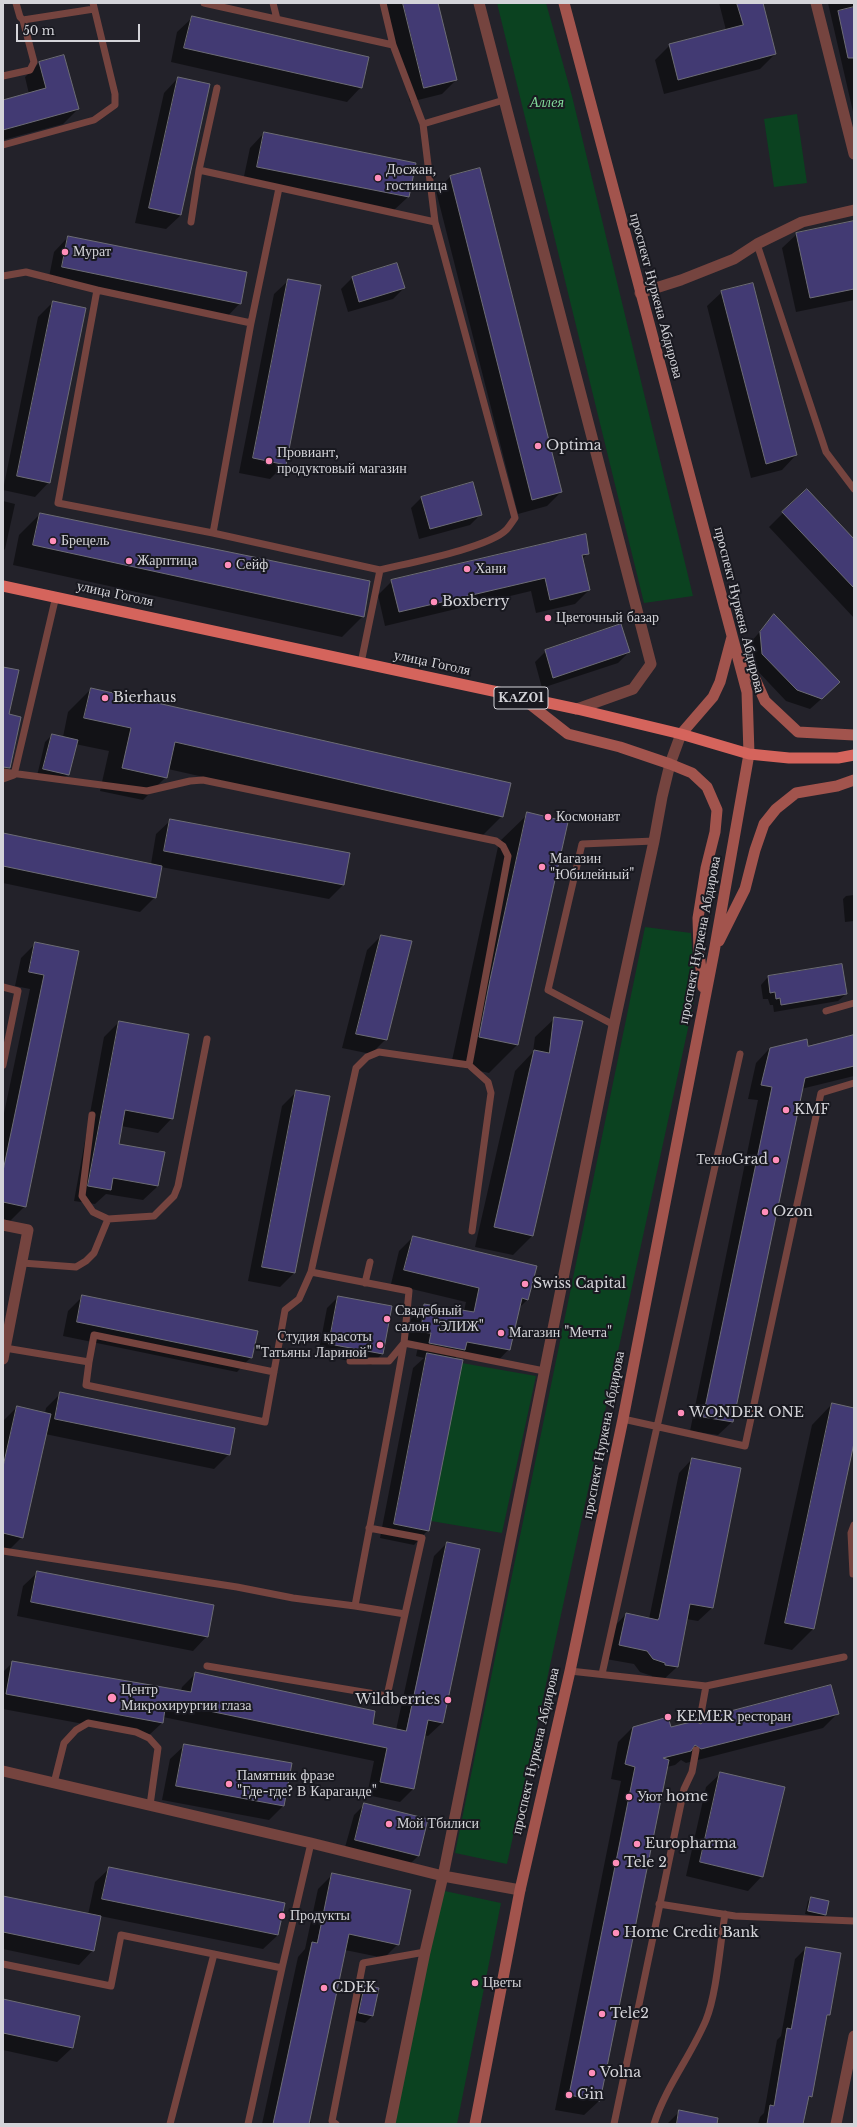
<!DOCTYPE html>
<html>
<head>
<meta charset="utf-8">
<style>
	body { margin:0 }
	#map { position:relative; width:857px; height:2127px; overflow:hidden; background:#23222a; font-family:"Libre Baskerville",serif }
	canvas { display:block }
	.frame { position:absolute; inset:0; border:4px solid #d4d4d9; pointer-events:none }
	.scale { position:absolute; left:16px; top:24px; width:124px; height:18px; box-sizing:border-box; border:2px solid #d4d4d9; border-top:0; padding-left:5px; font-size:12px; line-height:14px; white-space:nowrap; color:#d4d4d9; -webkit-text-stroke:3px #191920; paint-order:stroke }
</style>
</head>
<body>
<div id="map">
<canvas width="857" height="2127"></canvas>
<div class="frame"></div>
<div class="scale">50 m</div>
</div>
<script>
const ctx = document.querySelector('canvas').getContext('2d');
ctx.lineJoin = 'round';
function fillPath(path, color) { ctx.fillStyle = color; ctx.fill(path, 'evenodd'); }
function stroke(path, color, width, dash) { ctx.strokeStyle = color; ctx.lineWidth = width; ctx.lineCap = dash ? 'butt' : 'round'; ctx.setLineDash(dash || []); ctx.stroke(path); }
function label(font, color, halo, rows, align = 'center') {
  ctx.font = font + ' "Libre Baskerville",serif'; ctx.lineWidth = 4; ctx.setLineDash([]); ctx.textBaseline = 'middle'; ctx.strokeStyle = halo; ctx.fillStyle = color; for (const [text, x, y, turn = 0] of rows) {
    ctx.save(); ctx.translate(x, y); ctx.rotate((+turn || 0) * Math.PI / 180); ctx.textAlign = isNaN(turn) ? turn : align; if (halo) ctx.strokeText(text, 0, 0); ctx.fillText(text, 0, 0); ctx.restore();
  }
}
fillPath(new Path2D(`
	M497,3H546L572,96L693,596L644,603Z
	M797,114L807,183L774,187L764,119Z
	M645,927L691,933L695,996L507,1864L455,1853Z
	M462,1363L536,1376L502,1533L431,1521Z
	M440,1890L501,1903L457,2124H391Z`), '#0b4220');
fillPath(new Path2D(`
	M385,3H437L456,80L442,94L410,102Z
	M719,3H762L775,54L760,69L664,94L655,60L670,45L726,30Z
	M828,3H854V116Z
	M192,18L361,87L347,102L171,62L177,32Z
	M39,63L78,109L63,124L3,140V101L29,94L25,77Z
	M178,78L181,215L166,229L135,223L164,93Z
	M264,133L414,164L408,197L393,211L243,181L250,148Z
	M450,177L561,492L547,506L518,514L436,191Z
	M854,222V300L796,312L782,248L797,234Z
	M68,237L240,303L226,318L48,282L54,252Z
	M397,264L404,288L393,299L348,312L341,289L352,278Z
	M289,280L285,464L270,479L239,473L274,294Z
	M722,292L796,455L782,470L751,478L707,306Z
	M53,302L49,482L35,497L3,490L38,317Z
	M422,497L481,514L470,525L419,539L411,508Z
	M3,501L15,504L5,549L3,551Z
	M783,513L854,541V618L769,527Z
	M40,514L363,616L342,637L13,565L19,535Z
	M588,553L582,559L589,590L575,604L536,613L531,591L385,626L378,595L392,581Z
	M774,616L828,693L810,709L786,701L752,665L749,644Z
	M546,651L629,652L618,663L542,688L535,662Z
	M91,689L502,816L479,839L168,769L166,777L143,800L100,791L109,751L75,744L68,774L61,781L37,776L45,742L52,735L63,737L68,712Z
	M528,814L517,1045L489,1073L451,1065L499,842Z
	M171,820L349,854L343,885L329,899L161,867L155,897L140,912L3,883V834L151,864L156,834Z
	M854,895V921L845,922L843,899L846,896Z
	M381,936L386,1039L371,1054L342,1048L367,950Z
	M36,943L78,952L25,1206L10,1221L3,1219V1118L30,989L15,986L21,958Z
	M841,965L846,994L838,1001L774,1012L773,1005H770L768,999H763L761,985L768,977Z
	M555,1018L532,1236L513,1255L475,1247L515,1071L533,1052L535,1037Z
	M119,1022L172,1118L158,1133L121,1126L118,1145L158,1186L143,1200L106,1194L95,1204L74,1201L104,1037Z
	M854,1036V1076L801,1089L733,1421L718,1435L690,1431L758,1100L748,1099L756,1063L770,1048H807Z
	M297,1091L294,1273L280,1287L248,1281L282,1106Z
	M413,1237L528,1299L519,1308L509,1349L496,1363L458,1356L454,1359L428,1530L414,1545L380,1538L413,1368L424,1358L416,1356L418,1347L407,1345L411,1319L425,1305L464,1311L466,1302L391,1284L399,1251Z
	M83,1296L251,1357L237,1372L63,1336L68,1311Z
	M338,1297L391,1307L382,1354L371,1365L318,1355L327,1308Z
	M61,1393L229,1454L214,1469L45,1434L22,1537L7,1552L3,1551V1421L17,1407L45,1413L46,1408Z
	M832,1404L854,1409V1438L813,1629L792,1650L764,1644L812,1425Z
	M692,1459L740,1469L712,1608L698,1621L686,1619L677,1667L663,1680L652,1678V1676L640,1672L634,1664L606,1659L613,1628L626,1614L649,1619L679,1473Z
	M447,1543L479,1550L442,1723L428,1736L424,1735L413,1789L400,1802L367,1795L374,1761L163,1717L162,1723L148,1736L3,1709V1672L13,1662L181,1691L182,1687L195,1674L371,1724L396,1730L434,1556Z
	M38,1572L207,1636L193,1651L17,1616L23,1586Z
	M838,1713L823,1728L686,1763L681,1760L675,1765L667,1767L599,2101L584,2115L555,2110L621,1781L611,1779L618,1742L633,1727L670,1728L700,1724L706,1719Z
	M185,1745L284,1805L269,1820L162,1800L170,1759Z
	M721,1773L762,1876L748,1891L686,1876L706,1787Z
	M365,1804L427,1820L418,1856L407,1867L344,1851L354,1815Z
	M110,1868L278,1935L263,1949L100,1916L93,1950L79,1965L3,1949V1897L88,1915L95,1882Z
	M333,1874L398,1944L384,1958L345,1950L308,2121L314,2124H262L298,1957L305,1949L318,1889Z
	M811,1898L825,1914L822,1918L805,1914L808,1901Z
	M806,1948L829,2015L825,2019L811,2096L807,2100L802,2124H758L760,2117L764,2113L777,2040L781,2036L795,1959Z
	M366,1986L372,2016L365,2023L353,2020L359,1993Z
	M3,2000L79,2017L72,2048L57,2062L3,2050Z
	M680,2111L711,2124H667Z`), '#0007');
const building = new Path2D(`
	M403,3H438L457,80L424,88Z
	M737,3H763L776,54L678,80L669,44L743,25Z
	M854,7V58H848L838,11Z
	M192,16L369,57L362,88L184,48Z
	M64,55L79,109L3,130V100L46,88L39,62Z
	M178,77L210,84L181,215L149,208Z
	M264,132L416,163L409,197L257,167Z
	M480,168L562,492L532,500L450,176Z
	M854,221V289L810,298L796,233Z
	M68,236L247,272L241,304L62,267Z
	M397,263L405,288L359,302L352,277Z
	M288,279L321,285L286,465L253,458Z
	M753,283L797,455L766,464L721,291Z
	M53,301L86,308L50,483L17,476Z
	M473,482L482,515L430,529L421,497Z
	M807,489L854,539V588L782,512Z
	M40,513L370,581L364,617L33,545Z
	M586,534L589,554L582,555L590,590L550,600L545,578L399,612L391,580Z
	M774,614L840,682L822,699L797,690L762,654L760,632Z
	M621,624L630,652L553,678L545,650Z
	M3,667L19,670L9,714L21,717L10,768L3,767Z
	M91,688L511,783L503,817L175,742L167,778L122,768L131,728L84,718Z
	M52,734L78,740L69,775L43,769Z
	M527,812L568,822L518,1045L479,1037L490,980Z
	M170,819L350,853L344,885L164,851Z
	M3,833L162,866L156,898L3,866Z
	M381,935L412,941L387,1040L356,1034Z
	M35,942L79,951L26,1207L3,1202V1171L44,975L29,972Z
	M842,964L847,994L781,1005L780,998L776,999L775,992L770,993L768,976Z
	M554,1017L583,1021L533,1236L494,1227L534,1050L549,1053Z
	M119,1021L189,1034L173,1119L125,1110L119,1144L165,1152L158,1186L113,1178L111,1190L88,1186Z
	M854,1035V1066L805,1078L733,1422L703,1417L772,1087L761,1085L770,1048L807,1039L808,1046Z
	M296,1090L330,1096L295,1273L262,1267Z
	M413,1236L537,1266L528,1300L522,1298L510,1350L467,1342L465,1350L429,1343L431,1333L421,1332L424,1304L474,1312L479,1288L404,1270Z
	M82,1295L258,1331L252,1358L77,1322Z
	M338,1296L392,1306L383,1354L329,1344Z
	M427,1353L463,1360L429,1531L394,1524Z
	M60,1392L235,1428L230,1455L55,1419Z
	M832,1403L854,1408V1443L814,1629L785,1623Z
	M17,1406L51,1414L23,1538L3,1533V1467Z
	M692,1458L741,1468L713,1608L690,1604L678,1667L665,1665V1663L653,1659L647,1651L619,1645L626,1613L658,1620L659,1618Z
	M447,1542L480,1549L443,1723L428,1720L414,1789L380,1782L387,1748L166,1702L163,1723L6,1694L12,1661L191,1692L195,1672L375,1711L373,1724L406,1731Z
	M37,1571L214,1605L208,1637L31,1602Z
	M831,1685L839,1714L701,1749L695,1745L691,1751L663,1758L669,1760L600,2101L569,2095L635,1767L625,1764L633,1727L668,1717L671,1727L695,1721L701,1724L705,1718Z
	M184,1744L292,1763L284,1806L176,1786Z
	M720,1772L785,1787L763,1877L700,1862Z
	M364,1803L428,1819L419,1856L355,1840Z
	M109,1867L285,1903L278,1935L102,1899Z
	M332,1873L411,1890L399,1945L349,1934L309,2124H273L312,1942L317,1943Z
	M3,1896L101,1916L94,1951L3,1932Z
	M811,1897L829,1901L826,1915L808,1911Z
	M806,1947L841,1953L830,2015H827L812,2097L809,2096L803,2124H767L770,2105L774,2106L787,2028L791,2029Z
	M365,1985L379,1988L373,2016L359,2013Z
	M3,1999L80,2016L73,2048L3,2033Z
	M679,2110L718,2118L717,2124H677Z`);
fillPath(building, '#423a73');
stroke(building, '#6c6c75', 1);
stroke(new Path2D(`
	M16,3L20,17L23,20L94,9
	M204,3L393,45L423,124L504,100
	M273,3L277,19
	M383,3L393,45
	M3,76L30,70L34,62L23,20
	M3,145L94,120L115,105V94L93,3
	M199,170L435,222
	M191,222L199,170L217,88
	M757,244L826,452L854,489
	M3,276L26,272L97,290
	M251,323L279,188
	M213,533L251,323L97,290L58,503L213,533L380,570
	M361,663L380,570C408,563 488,548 506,530C509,527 512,522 515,518L435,222L423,124
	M3,772L147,791L190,781L203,780L496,841L503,846L508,856L469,1065
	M3,779L14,775L56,596
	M3,987L18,991L3,1065
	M826,1011L854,1003
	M614,1025L548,990L582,844L654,841
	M108,1219L154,1216L174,1196L178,1186L207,1039
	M22,1263L76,1267L86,1261L94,1253L108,1219L93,1212L82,1196L92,1115
	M311,1272L356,1068L367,1057L379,1052L469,1065L488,1082L491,1093L472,1231
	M365,1283L370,1262
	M5,1348L89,1362L86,1385L265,1422L285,1310L299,1299L311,1272L409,1291L404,1343L544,1371
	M350,1361H389L404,1343C389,1431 371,1518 355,1606L405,1614L422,1538L369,1528
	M89,1362L94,1335L274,1372
	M623,1419L745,1446L821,1093L854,1083
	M3,1551L237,1587L293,1598L355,1606
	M853,1574L851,1533L854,1525
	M207,1666L387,1696L405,1614
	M570,1671L706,1686L700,1719
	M602,1674L740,1054
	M706,1686L844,1657
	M54,1783L64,1743L76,1730L88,1723L136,1732L149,1738L158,1748L150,1805
	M659,1904L735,1916L854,1921
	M3,1964L111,1986L121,1935L282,1968L311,1843
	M170,2124L214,1954
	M248,2124L282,1968
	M336,2124L332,2121L363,1963L425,1952
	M614,2124L684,1789L692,1772L696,1750
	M654,2124C666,2086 691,2056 706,2020C717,1993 720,1944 725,1914`), '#75443f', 7);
stroke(new Path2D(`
	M479,3L651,664L633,689L577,709
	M816,3L854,154
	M640,293L681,280L734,259L757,244L802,222L854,210
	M3,1225L28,1230L3,1359
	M3,1771L311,1843L443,1876L520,1890
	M390,2124L425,1952L443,1876L614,1025L654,841L662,797L670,764L681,734
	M836,2124L854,2036`), '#75443f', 11);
stroke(new Path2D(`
	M740,657L751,670L765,701L798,732L854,735
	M522,698L568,734L620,747L670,764L692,773L707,787L717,810L715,832L706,868L698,918L699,952L703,987
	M681,734L713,697L720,682L732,637
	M719,941L745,889L755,850L764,824L776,809L796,793L837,786L854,780
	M475,2124L520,1890L570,1671L623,1419L714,952L749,754L747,692L564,3`), '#a2544d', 11);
stroke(new Path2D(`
	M3,586L577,709L681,734L749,754L789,758H838L854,755`), '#d5645c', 11);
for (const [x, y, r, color] of [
	[378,178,4,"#ff8eba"],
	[65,252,4,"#ff8eba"],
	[538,446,4,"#ff8eba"],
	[269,461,4,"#ff8eba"],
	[53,541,4,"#ff8eba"],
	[129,561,4,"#ff8eba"],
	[228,565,4,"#ff8eba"],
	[467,569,4,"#ff8eba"],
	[434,602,4,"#ff8eba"],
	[548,618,4,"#ff8eba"],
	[105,698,4,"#ff8eba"],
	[548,817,4,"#ff8eba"],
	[542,867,4,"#ff8eba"],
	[786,1110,4,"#ff8eba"],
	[776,1160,4,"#ff8eba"],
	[765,1212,4,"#ff8eba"],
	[525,1284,4,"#ff8eba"],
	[387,1319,4,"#ff8eba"],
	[501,1333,4,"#ff8eba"],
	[380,1345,4,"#ff8eba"],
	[681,1413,4,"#ff8eba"],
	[112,1698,5,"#ff8eba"],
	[448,1700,4,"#ff8eba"],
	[668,1717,4,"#ff8eba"],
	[229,1784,4,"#ff8eba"],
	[629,1797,4,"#ff8eba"],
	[389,1824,4,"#ff8eba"],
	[637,1844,4,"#ff8eba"],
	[616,1863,4,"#ff8eba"],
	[282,1916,4,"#ff8eba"],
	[616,1933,4,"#ff8eba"],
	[475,1983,4,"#ff8eba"],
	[324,1988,4,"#ff8eba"],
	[602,2014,4,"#ff8eba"],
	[592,2073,4,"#ff8eba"],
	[569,2095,4,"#ff8eba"]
]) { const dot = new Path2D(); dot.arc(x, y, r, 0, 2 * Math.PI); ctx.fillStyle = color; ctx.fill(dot); stroke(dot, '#191920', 1.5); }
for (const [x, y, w] of [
	[521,698,54]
]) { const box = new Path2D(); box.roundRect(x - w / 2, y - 11, w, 22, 3); ctx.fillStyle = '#191920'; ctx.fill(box); stroke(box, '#d4d4d9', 1); }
label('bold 13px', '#d4d4d9', null, [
	["KАZ01",521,698]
]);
label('italic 14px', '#83db9b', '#191920', [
	["Аллея",547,103]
]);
label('14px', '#d4d4d9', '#191920', [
	["Досжан,",386,170],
	["гостиница",386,186],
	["Мурат",73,252],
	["Optima",546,446],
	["Провиант,",277,453],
	["продуктовый магазин",277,469],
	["Брецель",61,541],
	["Жарптица",137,561],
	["Сейф",236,565],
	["Хани",475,569],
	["Boxberry",442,602],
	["Цветочный базар",556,618],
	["Bierhaus",113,698],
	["Космонавт",556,817],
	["Магазин",550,859],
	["\"Юбилейный\"",550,875],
	["KMF",794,1110],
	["ТехноGrad",768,1160,"right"],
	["Ozon",773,1212],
	["Swiss Capital",533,1284],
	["Свадебный",395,1311],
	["салон \"ЭЛИЖ\"",395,1327],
	["Магазин \"Мечта\"",509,1333],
	["Студия красоты",372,1337,"right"],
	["\"Татьяны Лариной\"",372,1353,"right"],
	["WONDER ONE",689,1413],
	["Центр",121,1690],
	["Микрохирургии глаза",121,1706],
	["Wildberries",440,1700,"right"],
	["KEMER ресторан",676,1717],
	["Памятник фразе",237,1776],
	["\"Где-где? В Караганде\"",237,1792],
	["Уют home",637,1797],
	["Мой Тбилиси",397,1824],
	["Europharma",645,1844],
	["Tele 2",624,1863],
	["Продукты",290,1916],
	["Home Credit Bank",624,1933],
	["Цветы",483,1983],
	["CDEK",332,1988],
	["Tele2",610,2014],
	["Volna",600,2073],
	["Gin",577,2095]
], 'left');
label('14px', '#d4d4d9', '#191920', [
	["проспект Нуркена Абдирова",656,296,75],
	["улица Гоголя",115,594,12],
	["проспект Нуркена Абдирова",739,610,76],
	["улица Гоголя",432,663,12],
	["проспект Нуркена Абдирова",700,940,-79],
	["проспект Нуркена Абдирова",604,1435,-79],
	["проспект Нуркена Абдирова",536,1751,-77]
]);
</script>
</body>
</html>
